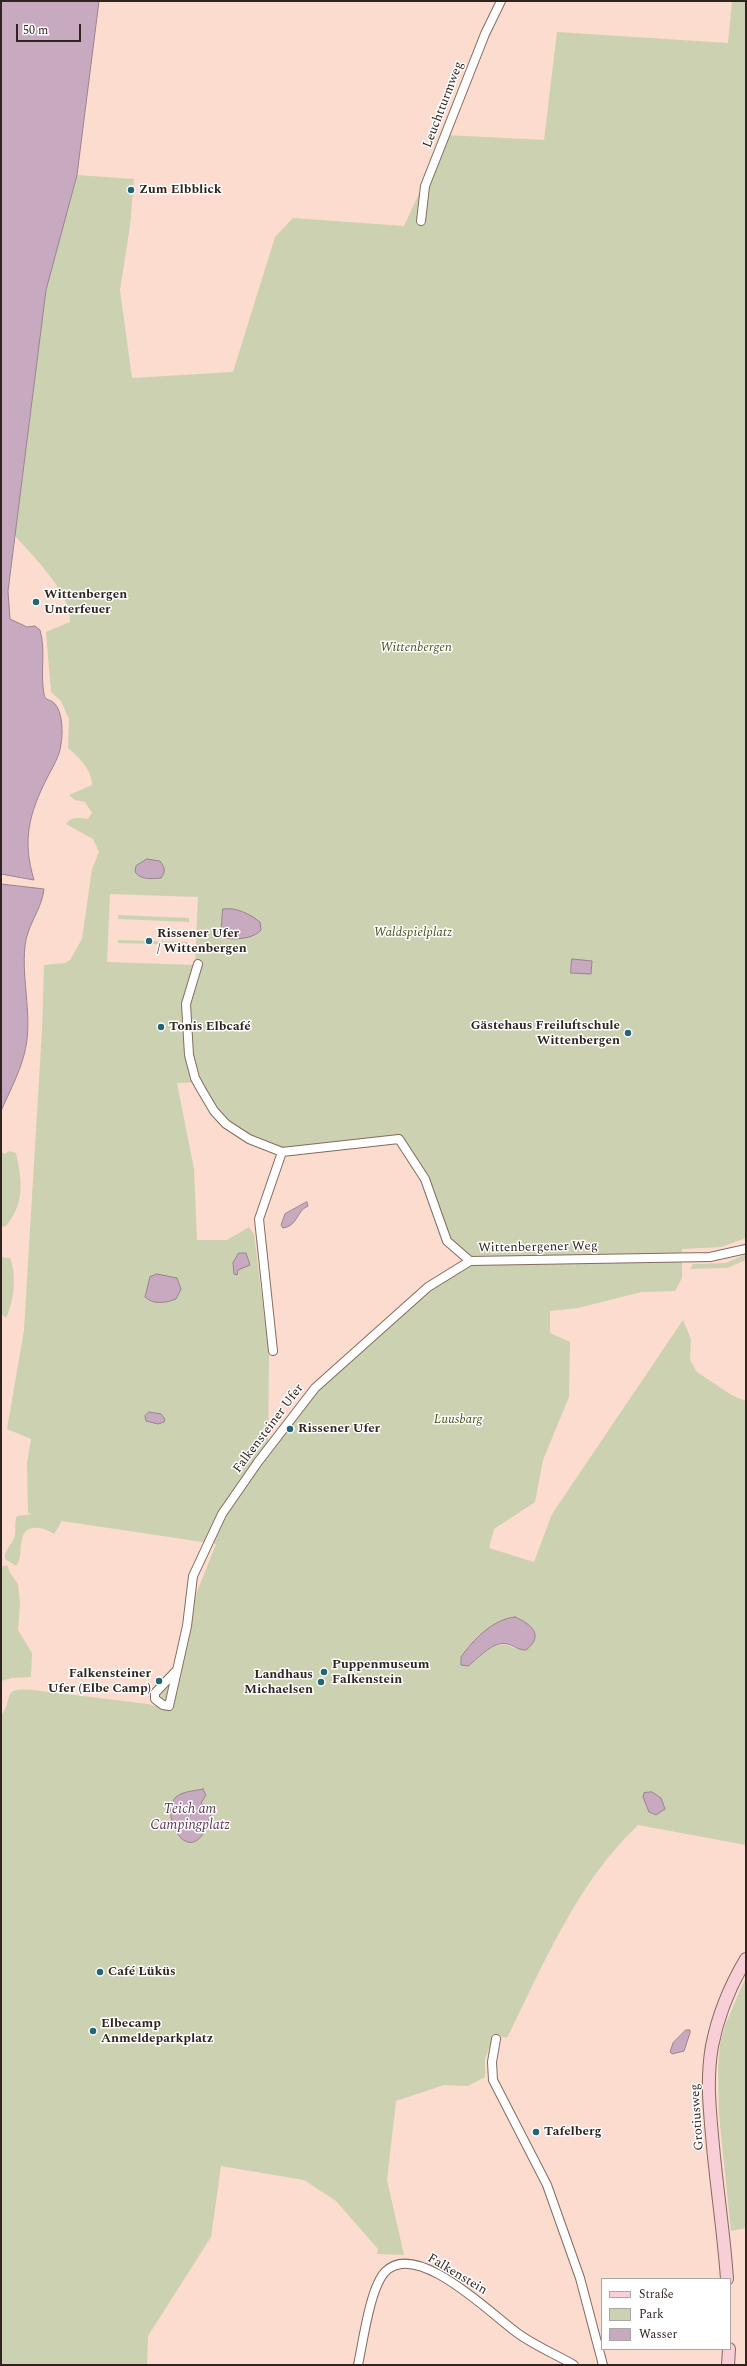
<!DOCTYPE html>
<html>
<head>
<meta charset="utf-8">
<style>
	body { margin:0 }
	#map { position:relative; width:747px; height:2366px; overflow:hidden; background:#fbdccf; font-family:Spectral,serif }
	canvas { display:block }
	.frame { position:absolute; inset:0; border:2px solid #2f241f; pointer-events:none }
	.legend { position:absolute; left:601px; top:2278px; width:130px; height:72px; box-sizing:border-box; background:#fff; border:1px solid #aca7a5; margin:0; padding:5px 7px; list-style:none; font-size:12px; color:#2f241f }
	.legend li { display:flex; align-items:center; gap:8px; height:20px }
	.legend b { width:20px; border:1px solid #aca7a5 }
	.scale { position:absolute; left:16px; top:24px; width:65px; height:18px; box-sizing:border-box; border:2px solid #2f241f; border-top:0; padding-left:5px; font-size:12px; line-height:14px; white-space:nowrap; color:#2f241f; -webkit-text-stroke:3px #fff; paint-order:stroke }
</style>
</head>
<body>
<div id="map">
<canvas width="747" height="2366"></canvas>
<div class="frame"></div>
<ul class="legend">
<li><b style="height:5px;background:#f8ced7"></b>Straße</li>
<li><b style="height:11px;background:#ccd1b2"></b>Park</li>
<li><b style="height:11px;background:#c8aac0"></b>Wasser</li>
</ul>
<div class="scale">50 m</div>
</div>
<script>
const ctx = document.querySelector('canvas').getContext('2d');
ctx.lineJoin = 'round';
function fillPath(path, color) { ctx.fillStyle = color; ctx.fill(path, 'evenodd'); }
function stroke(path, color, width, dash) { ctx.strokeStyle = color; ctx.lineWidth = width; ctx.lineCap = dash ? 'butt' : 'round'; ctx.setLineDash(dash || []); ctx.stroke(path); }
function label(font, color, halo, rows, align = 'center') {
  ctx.font = font + ' Spectral,serif'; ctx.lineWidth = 3; ctx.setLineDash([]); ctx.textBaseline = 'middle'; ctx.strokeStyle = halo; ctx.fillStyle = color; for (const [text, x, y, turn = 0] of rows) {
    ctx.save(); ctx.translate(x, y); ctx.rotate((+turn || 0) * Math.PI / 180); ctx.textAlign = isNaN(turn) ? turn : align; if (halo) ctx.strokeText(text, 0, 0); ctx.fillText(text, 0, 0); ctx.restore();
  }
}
fillPath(new Path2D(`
	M732,1H746V1238L721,1247L682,1249V1278L675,1291L641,1292L578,1308L550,1311V1333L570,1342L569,1397L543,1460L535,1502L494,1529L489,1548L534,1562L552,1514L683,1320L691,1339L690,1360L697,1372L733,1396L746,1401V1845L638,1825C577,1883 544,1963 507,2038L494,2034L485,2059V2077L468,2086L444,2085L396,2101L387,2180L404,2255L377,2254L378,2249L336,2201L304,2180L221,2166L211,2237L148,2336L147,2365H1V1716C15,1696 0,1687 33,1690L148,1704L163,1708L165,1700L161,1699L158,1694L170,1683L193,1602L216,1544L62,1521L54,1534C48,1530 40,1527 33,1528C15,1531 25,1556 16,1566L5,1559C4,1549 13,1544 15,1535C16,1528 14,1523 17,1516L33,1514L28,1513L27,1463L31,1439L7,1429L24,1330L42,1030L44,965L65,963L70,960L82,939L92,869L99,852L93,839L66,824C72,816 79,818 88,819L92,813L85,802L75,800L69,795L92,785C92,769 79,758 68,748L69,719L61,701L51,692L46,632L70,622C72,594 33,556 15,536L46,290L77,175L134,179L130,226L120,290L132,378L233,372L275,237L293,218L404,226L446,135L544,140L557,32L728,43ZM110,894L198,897L195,965L107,962ZM200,1082L217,1112L244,1135L280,1149L397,1137L410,1148L428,1178L448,1240L473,1258L428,1290L311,1393L268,1452L269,1354L254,1234L249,1227L227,1240H197L194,1169L177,1083ZM507,1619L516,1649C496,1636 484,1655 468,1666L467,1648L480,1635ZM203,1790L206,1795L201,1803L210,1810L211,1814L204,1833L180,1838C170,1827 171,1810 176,1797L188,1791Z
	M118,915L189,918V922L118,919Z
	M118,940L188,942V945L118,943Z
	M9,1151L16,1153C22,1181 25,1203 6,1226L1,1227V1152L5,1154Z
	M746,1254V1260L727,1268L690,1269L693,1264L726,1263Z
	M1,1257L10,1258C17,1275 14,1302 6,1318L1,1313Z
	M7,1565L10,1573L18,1584L20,1604L18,1630L32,1653L31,1677L12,1678L1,1681V1569L3,1566Z
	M746,1977V2228L731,2231L719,2115L718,2070L720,2044L725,2025Z`), '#ccd1b2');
const water = new Path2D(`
	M1,1H99L77,175L46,290L8,591L10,619L27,627L35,626L40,630C46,651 40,672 44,694C45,701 50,699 54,703C63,711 63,734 61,744C60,756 52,768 47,778C29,814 22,840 34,880L1,874Z
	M147,859L160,861C165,868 166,871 161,878C151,879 141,880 135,872L136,866Z
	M1,884L44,889C42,909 27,925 25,946C21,981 34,1020 24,1055C19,1074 9,1093 1,1111Z
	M223,909C236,907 250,914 260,922L261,930C254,939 232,941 221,937Z
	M572,959L592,961L591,974L571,973Z
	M307,1202L308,1206C296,1211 298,1226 283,1228L281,1225L285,1214Z
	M239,1253H246L250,1265L238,1270L237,1275L234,1274L233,1263Z
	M157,1274L177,1278L181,1289L176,1299C165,1303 154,1305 145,1297L150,1277Z
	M149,1412L161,1414L165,1419L164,1422L158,1424L146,1421L145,1416Z
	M515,1617C531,1624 545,1635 526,1650C518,1650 515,1646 508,1644C493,1640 479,1658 468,1666L461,1665V1657C473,1640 493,1619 515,1617Z
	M203,1789L206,1795L201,1803L211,1814C208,1820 207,1828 203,1834C184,1862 160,1813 176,1797C183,1791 195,1791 203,1789Z
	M652,1792L661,1798L665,1809L656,1815L649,1812L643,1797L644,1793Z
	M686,2030H690V2033L684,2051L672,2054L670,2052L673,2043Z`);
fillPath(water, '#c8aac0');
stroke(water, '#9a8290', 1);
const street = new Path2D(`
	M421,221L425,186L485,34L501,1
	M198,964L186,1004L189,1055L195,1078L201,1089L214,1111L226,1124L249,1139L282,1152L399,1139L425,1179L447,1241L470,1261L710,1257L746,1249
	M273,1351L259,1219L282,1152
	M176,1671L155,1693V1699L163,1705L169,1706L187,1626L193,1576L222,1514L258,1462L315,1388L428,1287L470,1261
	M496,2039L492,2062L493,2080L547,2185L580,2278L603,2365
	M358,2365C363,2342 370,2288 385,2272C416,2239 490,2313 516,2332C533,2345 555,2354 574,2365`);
const secondary = new Path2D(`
	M727,2279C724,2235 717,2190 713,2146C710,2113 706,2080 712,2046C718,2015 730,1986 746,1959
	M728,2365L729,2349`);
stroke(street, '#856b5f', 10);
stroke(secondary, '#856b5f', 14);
stroke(street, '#fff', 8);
stroke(secondary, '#f8ced7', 12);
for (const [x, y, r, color] of [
	[131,190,4,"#216677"],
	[36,602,4,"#216677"],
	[149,941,4,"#216677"],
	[161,1027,4,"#216677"],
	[628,1033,4,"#216677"],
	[290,1429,4,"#216677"],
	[324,1672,4,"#216677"],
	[159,1681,4,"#216677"],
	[321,1682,4,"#216677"],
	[100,1972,4,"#216677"],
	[93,2031,4,"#216677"],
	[536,2132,4,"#216677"]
]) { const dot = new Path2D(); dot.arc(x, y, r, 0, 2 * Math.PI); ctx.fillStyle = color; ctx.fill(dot); stroke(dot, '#fff', 1.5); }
label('13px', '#2f241f', '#fff', [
	["Leuchtturmweg",444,105,-69],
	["Wittenbergener Weg",538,1248,-1],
	["Falkensteiner Ufer",269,1429,-53],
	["Grotiusweg",698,2117,-94],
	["Falkenstein",457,2275,31]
]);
label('bold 13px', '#2f241f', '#fff', [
	["Zum Elbblick",139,190],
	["Wittenbergen",44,595],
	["Unterfeuer",44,610],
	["Rissener Ufer",157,934],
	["/ Wittenbergen",157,949],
	["Gästehaus Freiluftschule",620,1026,"right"],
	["Wittenbergen",620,1041,"right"],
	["Tonis Elbcafé",169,1027],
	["Rissener Ufer",298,1429],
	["Puppenmuseum",332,1665],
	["Falkenstein",332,1680],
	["Falkensteiner",151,1674,"right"],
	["Ufer (Elbe Camp)",151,1689,"right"],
	["Landhaus",313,1675,"right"],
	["Michaelsen",313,1690,"right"],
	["Café Lüküs",108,1972],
	["Elbecamp",101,2024],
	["Anmeldeparkplatz",101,2039],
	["Tafelberg",544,2132]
], 'left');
label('italic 13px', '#4d511b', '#fff', [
	["Wittenbergen",416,648],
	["Waldspielplatz",413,933],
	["Luusbarg",458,1420]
]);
label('italic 14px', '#5f3656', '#fff', [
	["Teich am",190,1810],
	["Campingplatz",190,1826]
]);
</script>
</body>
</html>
